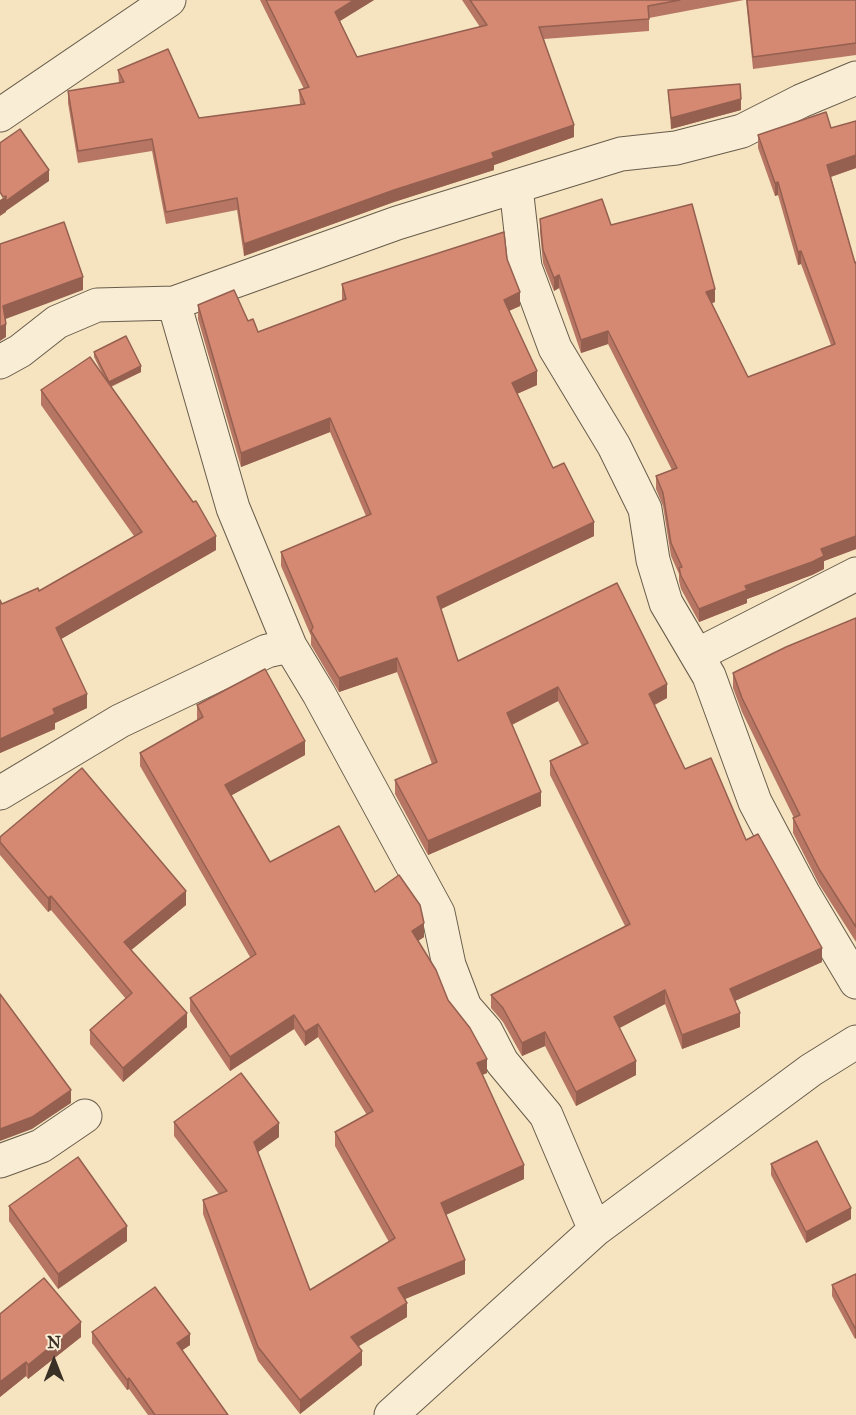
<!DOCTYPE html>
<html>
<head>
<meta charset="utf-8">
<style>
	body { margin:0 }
	#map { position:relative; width:856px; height:1415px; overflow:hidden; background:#f6e3bf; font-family:"IM FELL Great Primer",serif }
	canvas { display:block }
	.north { position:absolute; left:24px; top:1331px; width:60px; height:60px; -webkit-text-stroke:4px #f9edd5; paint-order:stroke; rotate:0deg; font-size:16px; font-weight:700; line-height:24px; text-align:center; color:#393026 }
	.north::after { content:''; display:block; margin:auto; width:21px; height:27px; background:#393026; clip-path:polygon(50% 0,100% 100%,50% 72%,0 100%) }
</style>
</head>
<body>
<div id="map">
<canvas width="856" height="1415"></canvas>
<div class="north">N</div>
</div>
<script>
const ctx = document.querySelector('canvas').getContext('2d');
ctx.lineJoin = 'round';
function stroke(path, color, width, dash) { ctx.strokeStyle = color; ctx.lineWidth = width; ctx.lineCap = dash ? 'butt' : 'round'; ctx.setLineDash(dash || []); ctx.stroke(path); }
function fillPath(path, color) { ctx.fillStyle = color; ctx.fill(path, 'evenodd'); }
const minor = new Path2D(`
	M0,115L169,0
	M516,187L525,267L555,348L614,446L645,509L653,560L666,603L709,676L755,802L803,893L856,982
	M174,303L233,508L290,646
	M0,362L20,351L57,322L97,305L174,303L397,223L621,154L676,148L742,131L801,101L856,78
	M697,655L856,574
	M0,793L120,721L267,651L290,646L319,694L438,913L449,965L465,1007L486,1031L502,1062L546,1115L595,1230
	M0,1161L41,1146L85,1116
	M391,1415L595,1230L811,1070L856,1042`);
stroke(minor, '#685d4c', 35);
stroke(minor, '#f9edd5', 33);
fillPath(new Path2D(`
	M260,0H374L340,21L357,57L480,27L462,0H744L649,18V31L544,39L574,137L494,165V170L394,202L244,256L237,210L166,224L152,151L78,163L68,103V91L119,83L118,70L199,118L300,105L299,90L304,89Z
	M746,0H856V55L753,69Z
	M668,90L741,110L671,129Z
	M856,121V168L831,177L855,263L856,262V549L824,561V569L812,575L747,599V603L699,622L681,589L679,581V574L671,556L663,506L656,489V476L672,470L608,344L581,353L559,288L554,291L543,263L540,232V219L611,225L715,302L712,303L748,377L831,345L801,264L798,265L778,195L775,196L758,148V135L831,128Z
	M507,259L520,306L509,311L537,385L517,394L553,468L594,536L441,609L458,661L667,698L655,705L685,769L746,840L822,962L735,1001L740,1027L682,1049L665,1004L619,1028L636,1075L576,1106L545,1046L522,1056L503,1022L491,1008V995L625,926L550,775V761L582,746L558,701L512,725L541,806L428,855L395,794V780L432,764L397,672L339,692L311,645V636L281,566V552L366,516L330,432L241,467L198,319V305L248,321L258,332L342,300V284Z
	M94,352L141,372L111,387L216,550L61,639L87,708L55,723V729L0,753V600L2,604L39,591L134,536L41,405V390L104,377L94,357Z
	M856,618V942L819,884L793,833V818H794L742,712L733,688V673Z
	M197,705L305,755L231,795L270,862L375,892L424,937L418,941L448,1000L487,1073L482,1075L524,1179L446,1215L465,1274L405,1299L407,1317L358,1346L362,1365L300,1414L258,1361L203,1214V1200L219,1194L174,1136V1122L279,1137L258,1152L310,1290L389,1242L335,1146V1132L367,1115L318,1037L305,1046L294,1029L230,1071L190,1011V998L250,957L140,766V753L197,720Z
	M0,837L186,905L131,950L187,1027L123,1082L90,1044V1030L126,999L51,910L48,912L0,855Z
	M771,1164L851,1219L806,1243L771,1175Z
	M9,1206L127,1241L58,1289L9,1221Z
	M856,1274L855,1339L832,1296V1285Z
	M0,1314L81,1337L28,1379L26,1376L0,1397Z
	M92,1332L190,1345L182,1350L228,1415H148L129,1389L127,1390L92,1343Z`), '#b77663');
fillPath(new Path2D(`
	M354,0H374L335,24V12Z
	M741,99V110L671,129V118Z
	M574,125V137L494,165V170L394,202L244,256V244L492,153Z
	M856,155V168L827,178V165Z
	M49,170V181L6,211V201Z
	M778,182V195L775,196V183Z
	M6,196V212L0,216V200Z
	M801,251V264L798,265V252Z
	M559,275V288L554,291V278Z
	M83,277V290L3,320V306Z
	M715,289V302L706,305V292Z
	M520,292V306L504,313V300Z
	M6,324V337L0,341V327Z
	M608,331V344L581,353V340Z
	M141,366V372L109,387V382Z
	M537,371V385L512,396V383Z
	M330,418V432L241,467V453Z
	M594,522V536L437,611V597Z
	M216,536V550L56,642V628Z
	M856,536V549L824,561V569L812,575L747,599V603L699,622V609L821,549Z
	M397,658V672L339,692V678Z
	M667,684V698L649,707V694Z
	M558,687V701L507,727V713Z
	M87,694V708L55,723V729L0,753V739L53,709Z
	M305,741V755L225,799V785Z
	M541,792V806L428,855V841Z
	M186,891V905L124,956V942Z
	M51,896V910L48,912V898Z
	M424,923V937L412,945V931Z
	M822,948V962L730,1003V989Z
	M665,990V1004L614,1031V1017Z
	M187,1013V1027L123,1082V1068Z
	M740,1013V1027L682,1049V1035Z
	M294,1015V1029L230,1071V1057Z
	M318,1024V1037L305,1046V1032Z
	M545,1032V1046L522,1056V1043Z
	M487,1059V1073L477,1077V1063Z
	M636,1061V1075L576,1106V1092Z
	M71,1090V1103L32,1129L0,1141V1129Z
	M279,1123V1137L254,1155V1142Z
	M524,1165V1179L441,1217V1203Z
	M851,1208V1219L806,1243V1232Z
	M127,1226V1241L58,1289V1274Z
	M465,1260V1274L398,1302V1288Z
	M407,1303V1317L351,1351V1337Z
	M81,1322V1337L28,1379V1365Z
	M856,1327V1338L855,1339V1328Z
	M190,1334V1345L177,1354V1343Z
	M362,1351V1365L300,1414V1400Z
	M26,1362V1376L0,1397V1382Z
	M129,1378V1389L127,1390V1380Z`), '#956050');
const building = new Path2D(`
	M266,0H354L335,12L357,57L487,25L470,0H680L648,6L649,19L539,27L574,125L492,153L494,158L394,190L244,244L237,198L166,212L152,139L78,151L68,91L124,82L118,70L168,49L199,118L305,104L299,90L309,87Z
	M747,0H856V43L753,57Z
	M740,84L741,99L671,118L668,90Z
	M826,112L831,128L856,121V155L827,165L855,263L856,262V536L821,549L824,556L812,562L745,586L747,590L699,609L681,576L679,568L682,567L671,543L663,493L656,476L677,468L608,331L581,340L559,275L554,278L543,250L540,219L602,199L611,225L692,204L715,289L706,292L748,377L835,344L801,251L798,252L778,182L775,183L758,135Z
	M20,129L49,170L6,201V196L3,197L0,192V143Z
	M64,222L83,277L3,306L6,324L0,327V244Z
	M504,232L507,259L520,292L504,300L537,371L512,383L553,468L564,463L594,522L437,597L458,661L617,583L667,684L649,694L685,769L711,758L746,840L758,834L822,948L730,989L740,1013L682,1035L665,990L614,1017L636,1061L576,1092L545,1032L522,1043L503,1008L491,995L630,924L550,761L588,743L558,687L507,713L541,792L428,841L395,780L437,762L397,658L339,678L311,631L313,627L281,552L371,514L330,418L241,453L198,305L234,290L248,321L253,319L258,332L346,299L342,284Z
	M126,336L141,366L109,382L94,352Z
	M90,357L193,502L196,501L216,536L56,628L87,694L53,709L55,714L0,739V600L2,604L38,588L39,591L142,532L41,390Z
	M856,618V927L819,869L793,818L800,815L742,698L733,673L786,647Z
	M265,669L305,741L225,785L270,862L339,826L375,892L399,875L420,905L424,923L412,931L436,970L448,1000L470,1028L487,1059L477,1063L524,1165L441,1203L465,1260L398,1288L407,1303L351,1337L362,1351L300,1400L258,1347L203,1200L227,1191L174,1122L241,1073L279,1123L254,1142L310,1290L395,1238L335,1132L373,1111L318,1024L305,1032L294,1015L230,1057L190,998L256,954L140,753L203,717L197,705Z
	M82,768L186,891L124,942L187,1013L123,1068L90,1030L132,993L51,896L48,898L0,842V837Z
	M0,994L71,1090L32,1117L0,1129Z
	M817,1141L851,1208L806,1232L771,1164Z
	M78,1157L127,1226L58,1274L9,1206Z
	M856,1274V1327L855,1328L832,1285Z
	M44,1278L81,1322L28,1365L26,1362L0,1382V1314Z
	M155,1287L190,1334L177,1343L228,1415H155L129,1378L127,1380L92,1332Z`);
fillPath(building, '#d58973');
stroke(building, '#956050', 1.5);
</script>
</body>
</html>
